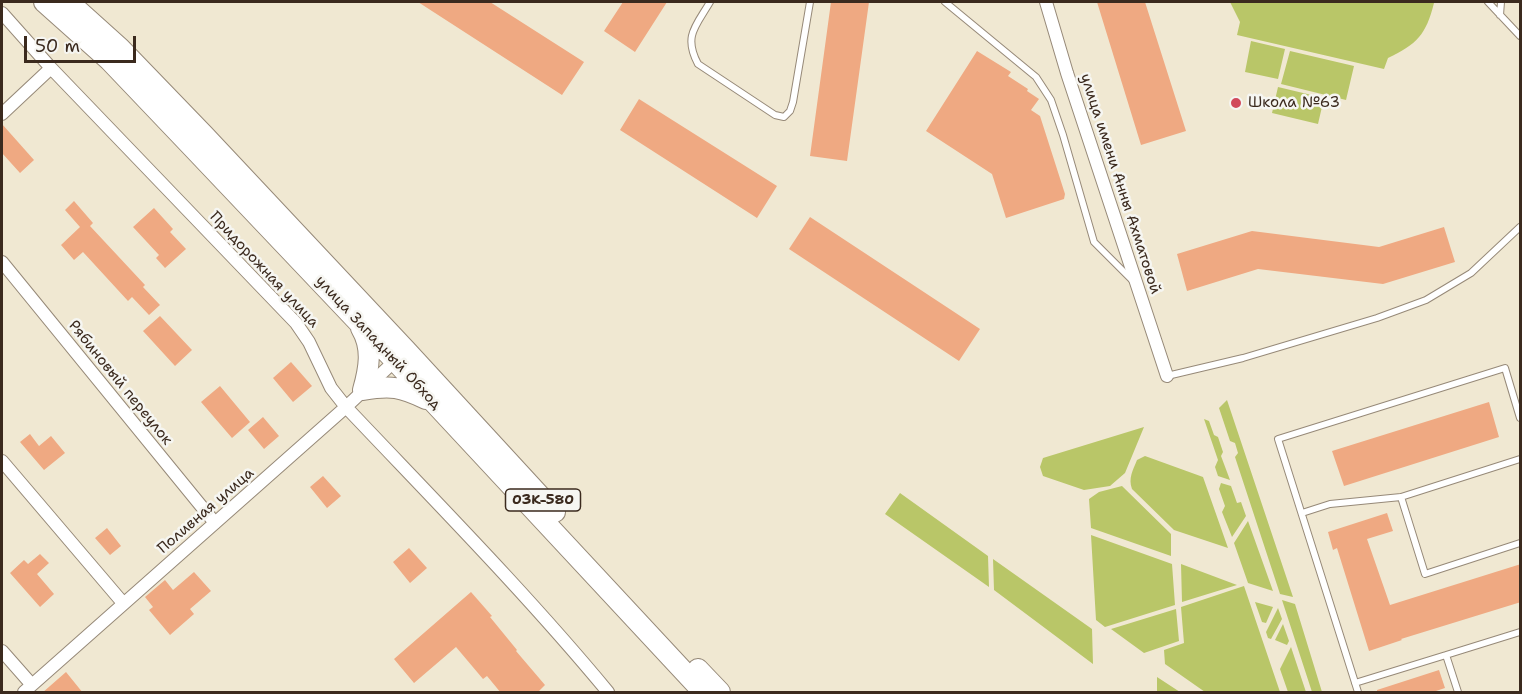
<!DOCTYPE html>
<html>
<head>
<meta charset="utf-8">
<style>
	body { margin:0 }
	#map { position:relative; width:1522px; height:694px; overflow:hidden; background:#f0e8d2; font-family:"Shantell Sans",sans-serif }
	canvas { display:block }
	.frame { position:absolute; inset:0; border:3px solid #3b2a1e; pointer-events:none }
	.scale { position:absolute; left:24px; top:36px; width:112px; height:27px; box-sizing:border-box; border:3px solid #3b2a1e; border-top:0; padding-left:8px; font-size:18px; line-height:21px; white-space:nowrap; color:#3b2a1e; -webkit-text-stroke:4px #f6f6f2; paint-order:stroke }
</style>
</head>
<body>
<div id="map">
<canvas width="1522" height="694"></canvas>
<div class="frame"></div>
<div class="scale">50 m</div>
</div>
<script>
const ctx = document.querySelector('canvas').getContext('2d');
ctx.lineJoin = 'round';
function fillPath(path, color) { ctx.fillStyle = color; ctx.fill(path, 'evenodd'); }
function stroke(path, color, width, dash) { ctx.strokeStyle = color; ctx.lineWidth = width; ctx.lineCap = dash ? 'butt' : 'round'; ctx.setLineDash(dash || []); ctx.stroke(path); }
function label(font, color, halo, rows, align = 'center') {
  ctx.font = font + ' "Shantell Sans",sans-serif'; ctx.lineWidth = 5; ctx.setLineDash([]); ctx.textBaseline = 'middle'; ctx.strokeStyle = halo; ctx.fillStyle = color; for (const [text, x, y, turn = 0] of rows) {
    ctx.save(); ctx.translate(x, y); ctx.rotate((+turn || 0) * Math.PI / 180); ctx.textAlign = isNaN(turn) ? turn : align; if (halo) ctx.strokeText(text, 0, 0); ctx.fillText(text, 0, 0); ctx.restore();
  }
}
fillPath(new Path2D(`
	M1230,2H1434V3C1426,35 1417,44 1388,58L1384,69L1237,35L1240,22Z
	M1251,41L1285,49L1278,79L1245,72Z
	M1290,51L1354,66L1346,100L1281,84Z
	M1278,87L1324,98L1318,124L1272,113Z
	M1227,400L1293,597L1280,594L1235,457L1238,453L1235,443L1230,441L1219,408Z
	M1204,419L1209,421L1214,435L1218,437L1223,452L1221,456L1230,480L1218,476L1215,467L1218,460Z
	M1144,427L1125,473L1110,486L1084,490L1043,476L1040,467L1043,458Z
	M1145,456L1203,477L1228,548L1174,530L1132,489C1128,478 1133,470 1137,460Z
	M1221,483L1231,486L1237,503L1241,502L1246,516L1232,537L1222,512L1225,506L1219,489Z
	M1122,486L1171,534V556L1091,528L1089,499L1099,492Z
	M900,493L988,556L989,587L885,514Z
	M1248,521L1273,591L1248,583L1234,543Z
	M1091,535L1172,564L1175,605L1105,627L1096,620Z
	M993,559L1092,629L1093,664L994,590Z
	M1181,564L1237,585L1182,602Z
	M1244,586L1280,692H1205L1165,664L1164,650L1184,643L1181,607Z
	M1282,600L1295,604L1322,692H1312Z
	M1255,602L1273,607L1266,623L1262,622Z
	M1278,608L1282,619L1271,639L1268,638L1266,632Z
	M1176,609L1179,641L1144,653L1111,629Z
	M1283,624L1289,641L1287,645L1275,640Z
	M1291,647L1306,692H1288L1280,669Z
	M1157,677L1180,692H1157Z`), '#b9c668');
fillPath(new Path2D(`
	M418,2H490L584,62L562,95Z
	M623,2H667L635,52L604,31Z
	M831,2H869L847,161L810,156Z
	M1097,2H1145L1186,131L1141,145Z
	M977,51L1011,72L1008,76L1028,89L1027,91L1039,99L1031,110L1040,116L1065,194L1064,199L1006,218L992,174L926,131Z
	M639,99L777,186L757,218L620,130Z
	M2,124L34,160L20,173L2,153Z
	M74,201L93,223L90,226L145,285L143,287L160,305L149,315L132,297L128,301L83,252L74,260L61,245L80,227L65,210Z
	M154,208L173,229L170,232L186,249L165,268L156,258L159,255L133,227Z
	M810,217L980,329L959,361L789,249Z
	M1444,227L1455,262L1383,284L1258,269L1187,291L1177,254L1252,231L1379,247Z
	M160,316L192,350L175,366L143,331Z
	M291,362L312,386L293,402L273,378Z
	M220,386L250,422L232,438L201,402Z
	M1489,402L1499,437L1344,486L1332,451Z
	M263,417L279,436L264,449L248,430Z
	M30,434L39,446L51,436L65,453L44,470L20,442Z
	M323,476L341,496L327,508L310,487Z
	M1387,513L1393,531L1367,539L1390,605L1521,564V602L1401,639L1402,640L1369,651L1337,548L1333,550L1328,532Z
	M107,528L121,546L110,555L95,538Z
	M409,548L427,568L410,583L393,562Z
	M40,554L49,563L37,574L54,594L40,607L10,573L24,560L28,564Z
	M194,572L211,591L190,609L194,614L170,635L149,610L153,607L145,597L165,580L173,590Z
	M471,592L492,616L490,617L517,650L516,651L545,685L537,693H501L487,676L483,679L456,647L414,683L394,659Z
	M1439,670L1445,688L1430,693H1377V690Z
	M66,672L83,693H42Z`), '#efa982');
const service = new Path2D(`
	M710,2C696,26 683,36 698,64L775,115L784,117L790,111L793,102L810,2
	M945,2L1036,77L1051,100L1063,135L1094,242L1132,280
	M1488,2L1520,36
	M1500,15L1501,2
	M1167,376L1243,358L1377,318L1426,300L1471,273L1520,227
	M1401,497L1425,574L1520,543
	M1302,513L1330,504L1401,497L1520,459
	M1446,655L1520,632
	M1355,683L1446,655L1458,692
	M1358,692L1278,439L1505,368L1520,418`);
const minor = new Path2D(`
	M1046,2L1067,73L1167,376
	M2,13L51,68L296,323L309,342L331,388L346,407C435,501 526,593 608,692
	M2,114L51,68
	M2,262L215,523
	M2,461L123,603
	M2,651L32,685
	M24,692L346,407L399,357`);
const trunk = new Path2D(`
	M44,2L109,60L190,145L395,361L703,692
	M69,2L120,48L204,135L406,350L555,512
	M361,328C373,348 369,369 363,390C391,385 401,387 426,399
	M698,669L720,692`);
stroke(service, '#968978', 8);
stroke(minor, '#968978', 14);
stroke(trunk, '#968978', 22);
stroke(service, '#fff', 6);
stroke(minor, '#fff', 12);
stroke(trunk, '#fff', 20);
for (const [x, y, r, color] of [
	[1236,103,6,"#d1495b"]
]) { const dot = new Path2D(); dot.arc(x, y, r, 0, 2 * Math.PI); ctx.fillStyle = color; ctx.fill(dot); stroke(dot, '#f6f6f2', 2); }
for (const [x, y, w] of [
	[543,500,75]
]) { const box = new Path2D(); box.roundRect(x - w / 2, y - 11, w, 22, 4.5); ctx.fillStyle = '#f6f6f2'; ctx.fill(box); stroke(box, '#3b2a1e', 1.5); }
label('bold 14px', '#3b2a1e', null, [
	["03К-580",543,500]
]);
label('15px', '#3b2a1e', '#f6f6f2', [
	["Школа №63",1248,103]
], 'left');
label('15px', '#3b2a1e', '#f6f6f2', [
	["улица имени Анны Ахматовой",1120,184,72],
	["Придорожная улица",264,270,47],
	["улица Западный Обход",378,343,47],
	["Рябиновый переулок",120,383,51],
	["Поливная улица",206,511,-41]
]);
</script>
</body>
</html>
